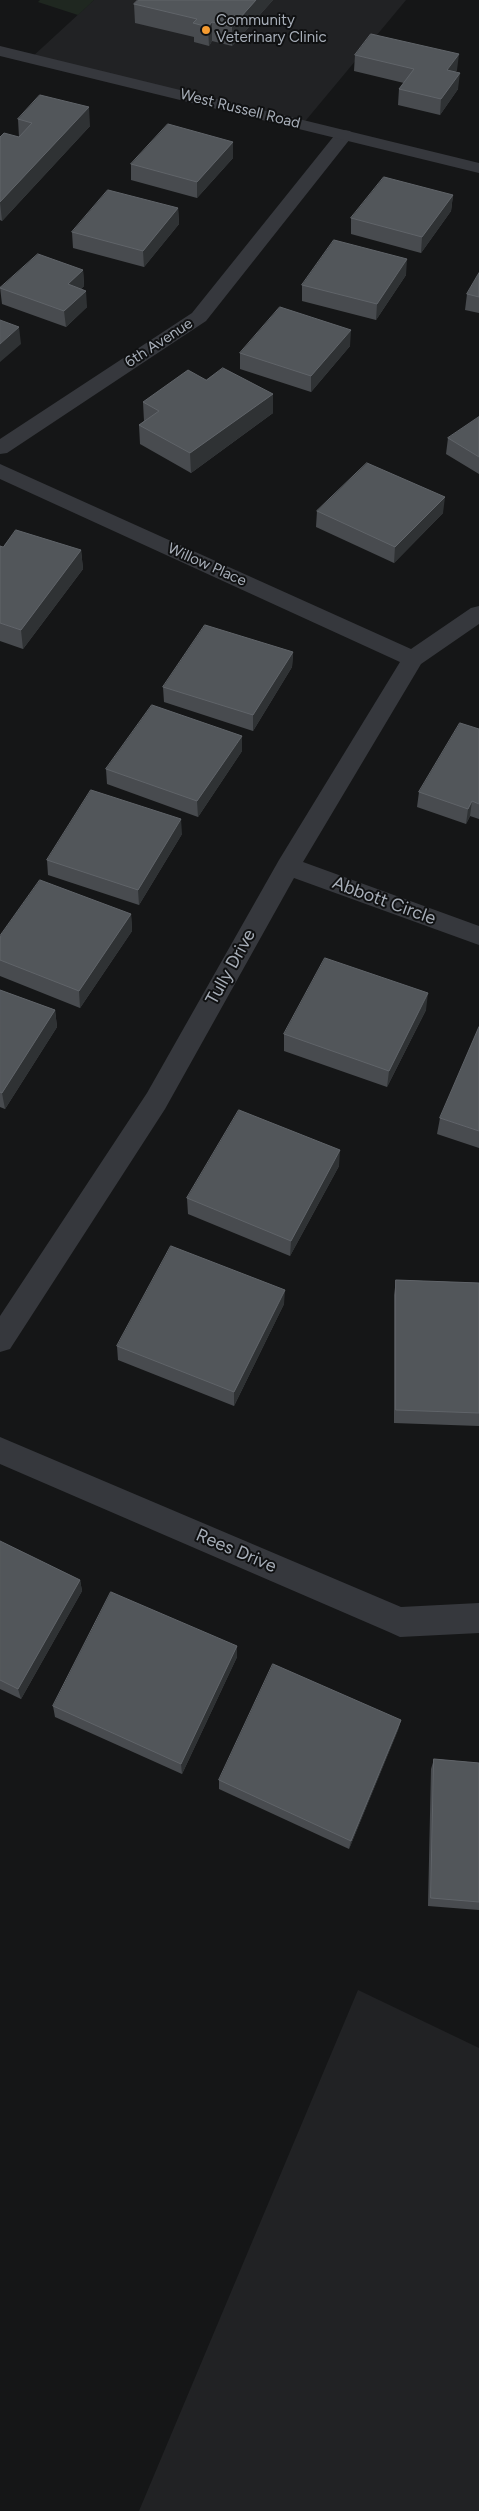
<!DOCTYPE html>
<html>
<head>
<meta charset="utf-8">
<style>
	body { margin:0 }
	canvas { display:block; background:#151617 }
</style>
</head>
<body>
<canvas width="479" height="2511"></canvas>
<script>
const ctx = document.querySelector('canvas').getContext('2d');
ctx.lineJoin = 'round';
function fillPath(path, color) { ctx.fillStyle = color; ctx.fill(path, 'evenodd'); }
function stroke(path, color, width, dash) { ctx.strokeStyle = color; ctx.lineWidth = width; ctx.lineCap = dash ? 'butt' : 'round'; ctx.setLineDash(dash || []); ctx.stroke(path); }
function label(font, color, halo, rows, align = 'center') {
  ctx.font = font + ' Figtree,sans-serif'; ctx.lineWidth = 4; ctx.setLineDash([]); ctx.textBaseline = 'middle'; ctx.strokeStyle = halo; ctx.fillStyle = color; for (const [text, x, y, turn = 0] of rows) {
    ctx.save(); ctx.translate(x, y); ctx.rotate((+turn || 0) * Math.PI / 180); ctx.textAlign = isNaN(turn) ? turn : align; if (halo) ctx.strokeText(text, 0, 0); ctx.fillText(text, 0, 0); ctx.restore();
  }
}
fillPath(new Path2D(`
	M94,0H406L302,125L31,58Z
	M358,1990L479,2048V2511H139Z`), '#212224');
fillPath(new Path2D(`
	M40,0H94L78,15L38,2Z`), '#1f2720');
fillPath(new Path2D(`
	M344,130L350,131L353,135L350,139L206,321L7,453L0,454V439L192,313L338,131Z
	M0,464L411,649L471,608L479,606V624L421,664L303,862L479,926V945L294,878L165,1109L10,1349L0,1352V1316L147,1093L279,860L400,662L0,479Z
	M0,1437L401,1607L479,1603V1633L400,1637L389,1632L0,1464Z`), '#36383d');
fillPath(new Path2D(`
	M0,46L479,163V173L0,56Z`), '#36383d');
fillPath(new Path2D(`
	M273,0L232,46L212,41L209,46L194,42V37L135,23L134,4Z
	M355,55L457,70L455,72L458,89L440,115L398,105L399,89L404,83L354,71Z
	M18,119L90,126L2,221L0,220V137H19Z
	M233,142V158L197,198L131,180V164Z
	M453,195L451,211L421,253L351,234V218Z
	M178,208L179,224L144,267L73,248L72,232Z
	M83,270L84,286L81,289L87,307L66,327L2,304L0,287Z
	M479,273V313L465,310L467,294Z
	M406,275L376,320L302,301V285Z
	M350,346L311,392L240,369V353Z
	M206,380L273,394V413L191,473L140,444L139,425L144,421L143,402Z
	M479,417V474L446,454L448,438Z
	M317,511L443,513L394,563L316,527Z
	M0,546L3,547L81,550L83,569L23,649L0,641Z
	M293,652L292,667L253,731L164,702L163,687Z
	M479,729V819L470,816L466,824L417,807L419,792Z
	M242,751L198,817L107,784L106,769Z
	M182,834L139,905L48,875L47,860Z
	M131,914L132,931L80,1008L0,976V936Z
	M0,990L55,1010L57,1027L5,1109L0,1107Z
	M426,1010L387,1087L284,1051V1034Z
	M479,1027V1148L437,1134L440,1118Z
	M339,1166L290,1256L188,1214L187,1198Z
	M396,1280L479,1283V1426L394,1423V1295Z
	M284,1304L234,1406L118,1360L117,1346Z
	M0,1541L80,1580L82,1591L21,1699L0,1689Z
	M237,1646V1657L182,1774L55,1717L53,1706Z
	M401,1720L398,1730L349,1849L219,1789V1780Z
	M434,1759L479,1763V1910L428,1906L431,1769Z`), '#484b4f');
fillPath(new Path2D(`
	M256,0H273L232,46V27Z
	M212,22V41L209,46L208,27Z
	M459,54L457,70L445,86L447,70Z
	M460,73L458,89L440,115L441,99Z
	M89,107L90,126L2,221L0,202Z
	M233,142V158L197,198V182Z
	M453,195L451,211L421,253L422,237Z
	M178,208L179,224L144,267L143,251Z
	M407,259L406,275L376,320L377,304Z
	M83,270L84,286L69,300L68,284Z
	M86,291L87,307L66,327L64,311Z
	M19,327L21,344L0,362V344Z
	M351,330L350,346L311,392V376Z
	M273,394V413L191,473L190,453Z
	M445,497L443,513L394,563L395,547Z
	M81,550L83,569L23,649L21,630Z
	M293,652L292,667L253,731V715Z
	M242,736V751L198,817L197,801Z
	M472,801L470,816L466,824L468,809Z
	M181,819L182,834L139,905L138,890Z
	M131,914L132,931L80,1008L79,991Z
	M428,993L426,1010L387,1087L389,1071Z
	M55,1010L57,1027L5,1109L2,1093Z
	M340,1150L339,1166L290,1256L291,1241Z
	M285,1290L284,1304L234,1406V1392Z
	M80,1580L82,1591L21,1699L18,1689Z
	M237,1646V1657L182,1774L181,1764Z
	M401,1720L398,1730L349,1849L351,1841Z`), '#2f3234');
const building = new Path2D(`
	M138,0H256L232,27L212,22L208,27L193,23L197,19L134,4Z
	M371,34L459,54L447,70L460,73L441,99L399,89L414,69L355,55Z
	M40,95L89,107L0,202V137L4,133L19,137L32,123L18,119Z
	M168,124L233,142L197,182L131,164Z
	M384,177L453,195L422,237L351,218Z
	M108,190L178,208L143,251L72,232Z
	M334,240L407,259L377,304L302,285Z
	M38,254L83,270L68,284L86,291L64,311L0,288Z
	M479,273V297L467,294Z
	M280,307L351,330L311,376L240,353Z
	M0,320L19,327L0,344Z
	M223,368L273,394L190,453L139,425L159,411L143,402L188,370L206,380Z
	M479,417V457L448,438Z
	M367,463L445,497L395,547L317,511Z
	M16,530L81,550L21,630L0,623V546L3,547Z
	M205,625L293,652L253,715L163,687Z
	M152,705L242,736L197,801L106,769Z
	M460,723L479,729V804L472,801L468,809L419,792Z
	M91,790L181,819L138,890L47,860Z
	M40,880L131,914L79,991L0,960V936Z
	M325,958L428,993L389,1071L284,1034Z
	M0,990L55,1010L2,1093L0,1092Z
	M479,1027V1131L440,1118Z
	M239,1110L340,1150L291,1241L187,1198Z
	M171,1246L285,1290L234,1392L117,1346Z
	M396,1280L479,1283V1413L396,1410Z
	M0,1541L80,1580L18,1689L0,1680Z
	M111,1592L237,1646L181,1764L53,1706Z
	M273,1664L401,1720L351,1841L219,1780Z
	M434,1759L479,1763V1902L431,1898Z`);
fillPath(building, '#52565a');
stroke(building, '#606469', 1);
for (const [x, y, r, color] of [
	[206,30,5,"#f59b30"]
]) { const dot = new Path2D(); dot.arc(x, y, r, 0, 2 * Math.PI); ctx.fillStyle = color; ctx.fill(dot); stroke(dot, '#101112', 2); }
label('15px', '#a7aeb8', '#101112', [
	["Community",216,21],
	["Veterinary Clinic",216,38]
], 'left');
label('15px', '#a7aeb8', '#101112', [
	["West Russell Road",240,109,14],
	["6th Avenue",159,343,-33],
	["Willow Place",207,565,24]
]);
label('18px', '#a7aeb8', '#101112', [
	["Abbott Circle",384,901,20],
	["Tully Drive",231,967,-61],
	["Rees Drive",236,1551,23]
]);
</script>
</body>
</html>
